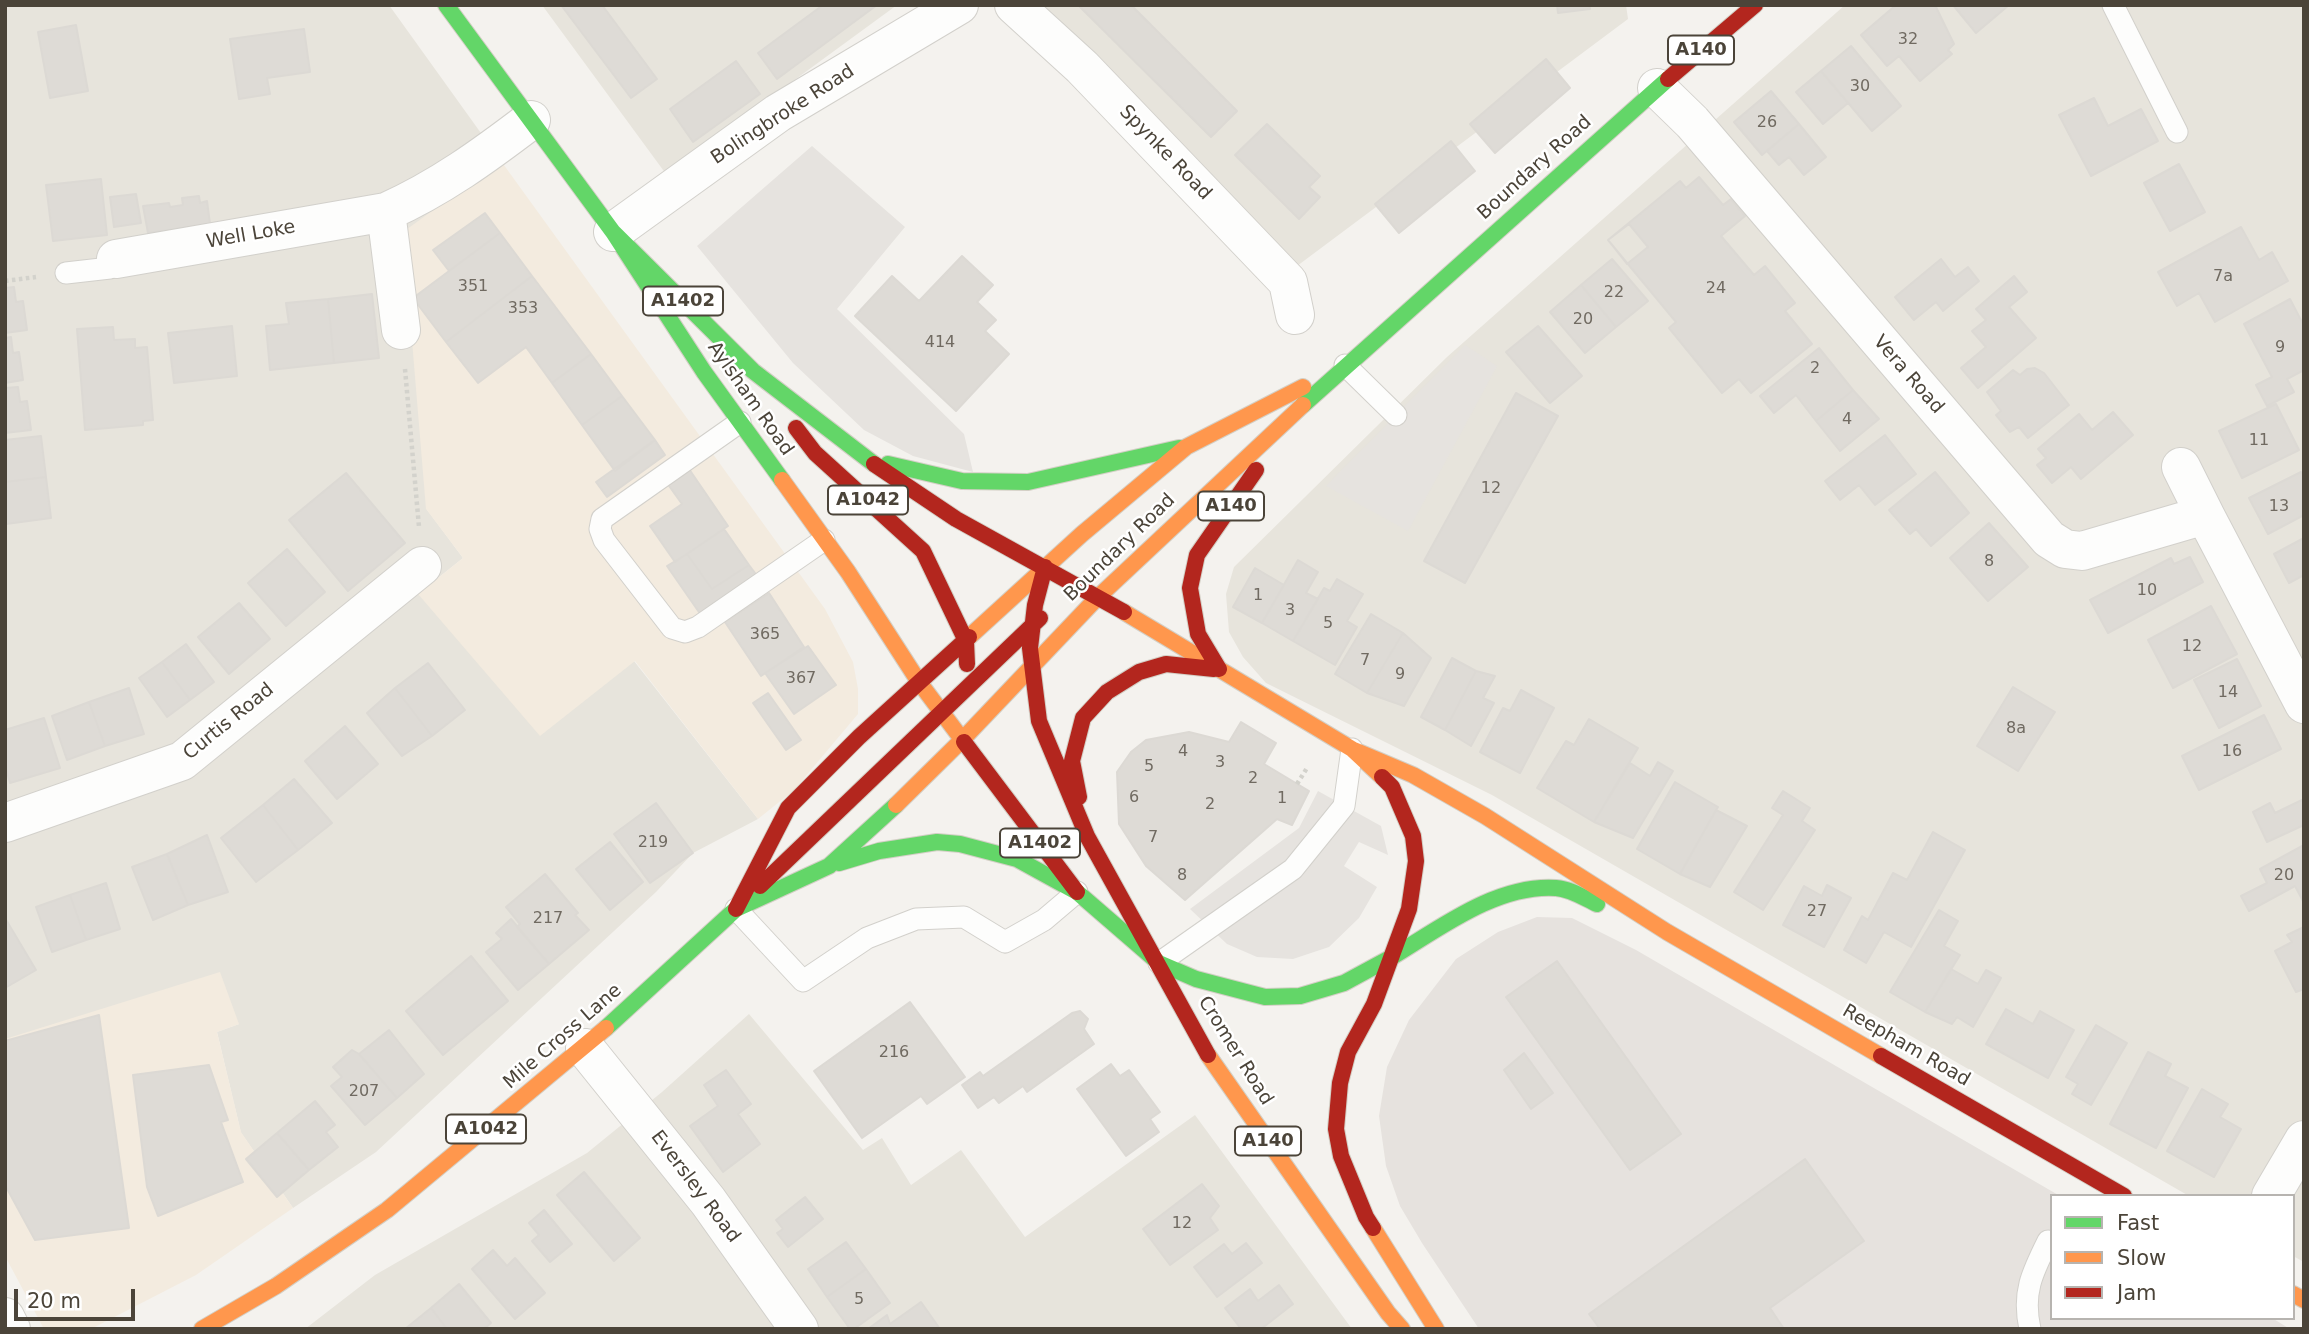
<!DOCTYPE html>
<html>
<head>
<meta charset="utf-8">
<style>
	body { margin:0 }
	#map { position:relative; width:2309px; height:1334px; overflow:hidden; background:#f4f2ee; font-family:"DejaVu Sans",sans-serif }
	canvas { display:block }
	.frame { position:absolute; inset:0; border:7px solid #4b4439; pointer-events:none }
	.legend { position:absolute; left:2050px; top:1194px; width:245px; height:126px; box-sizing:border-box; background:#fff; border:2px solid #b7b4b0; margin:0; padding:9px 12px; list-style:none; font-size:21px; color:#4b4439 }
	.legend li { display:flex; align-items:center; gap:14px; height:35px }
	.legend b { width:35px; border:2px solid #b7b4b0 }
	.scale { position:absolute; left:14px; top:1289px; width:121px; height:32px; box-sizing:border-box; border:4px solid #4b4439; border-top:0; padding-left:9px; font-size:21px; line-height:24px; white-space:nowrap; color:#4b4439; -webkit-text-stroke:5px #fff; paint-order:stroke }
</style>
</head>
<body>
<div id="map">
<canvas width="2309" height="1334"></canvas>
<div class="frame"></div>
<ul class="legend">
<li><b style="height:9px;background:#63d668"></b>Fast</li>
<li><b style="height:9px;background:#ff974d"></b>Slow</li>
<li><b style="height:9px;background:#b3261e"></b>Jam</li>
</ul>
<div class="scale">20 m</div>
</div>
<script>
const ctx = document.querySelector('canvas').getContext('2d');
ctx.lineJoin = 'round';
function fillPath(path, color) { ctx.fillStyle = color; ctx.fill(path, 'evenodd'); }
function stroke(path, color, width, dash) { ctx.strokeStyle = color; ctx.lineWidth = width; ctx.lineCap = dash ? 'butt' : 'round'; ctx.setLineDash(dash || []); ctx.stroke(path); }
function label(font, color, halo, rows, align = 'center') {
  ctx.font = font + ' "DejaVu Sans",sans-serif'; ctx.lineWidth = 5; ctx.setLineDash([]); ctx.textBaseline = 'middle'; ctx.strokeStyle = halo; ctx.fillStyle = color; for (const [text, x, y, turn = 0] of rows) {
    ctx.save(); ctx.translate(x, y); ctx.rotate((+turn || 0) * Math.PI / 180); ctx.textAlign = isNaN(turn) ? turn : align; if (halo) ctx.strokeText(text, 0, 0); ctx.fillText(text, 0, 0); ctx.restore();
  }
}
fillPath(new Path2D(`
	M5,5H389L501,161L426,508L463,558L418,594L634,661L758,819L693,853L656,892L376,1152L293,1208L241,1133L217,1032L239,1024L5,1039Z
	M542,5H897L666,174Z
	M1043,5H1626L1628,19L1297,266Z
	M1845,5H2304V1262L2293,1256V1196H2189L1492,795L1266,683L1243,657L1229,632L1226,594L1234,567L1447,357Z
	M749,1014L863,1150L882,1138L911,1185L961,1150L1025,1237L1195,1115L1352,1329H305L375,1275L587,1153L662,1092Z`), '#e7e4dc');
fillPath(new Path2D(`
	M501,161L825,609L853,662L858,689V714L794,790L758,819L635,661L540,736L418,594L463,558L426,509L403,232Z
	M220,972L239,1024L217,1032L241,1132L293,1208L196,1275L91,1329H44L5,1256V1039Z`), '#f3ebdf');
fillPath(new Path2D(`
	M1537,917L1572,918L1636,950L2060,1196H2052V1318H2272L2290,1329H1479L1422,1243L1400,1206L1386,1166L1379,1116L1387,1067L1409,1020L1456,959L1498,932Z`), '#e6e2de');
fillPath(new Path2D(`
	M812,146L905,227L837,309L964,434L973,472L913,456L864,430L793,363L697,246Z
	M1465,345L1497,366L1408,531L1326,486Z
	M1318,791L1381,826L1388,855L1359,842L1344,866L1377,887L1359,918L1329,947L1293,959L1257,957L1227,944L1190,909L1299,828Z`), '#e6e3df');
const building = new Path2D(`
	M561,5H602L657,79L631,98Z
	M823,5H877L777,79L758,53Z
	M1078,5H1131L1237,111L1211,137Z
	M1557,5H1589L1590,9L1558,13Z
	M1896,5H1935L1954,44L1948,50L1952,54L1920,81L1899,56L1887,66L1861,35Z
	M1953,5H2009L1976,33Z
	M76,25L88,91L50,98L38,32Z
	M304,29L310,72L267,78L270,94L239,99L230,39Z
	M1851,46L1901,106L1872,131L1821,71Z
	M1546,59L1570,88L1495,153L1470,124Z
	M736,61L760,94L693,142L670,109Z
	M1821,71L1848,103L1823,124L1796,92Z
	M1771,91L1799,124L1762,155L1734,122Z
	M2094,98L2108,126L2141,109L2158,141L2091,176L2059,115Z
	M1267,124L1320,176L1309,187L1320,197L1299,219L1235,155Z
	M1799,124L1826,157L1804,175L1789,157L1779,165L1767,151Z
	M1451,141L1475,171L1399,233L1375,204Z
	M2179,164L2205,212L2170,231L2144,183Z
	M1699,177L1723,205L1731,199L1745,216L1721,236L1754,275L1765,266L1795,303L1785,311L1812,344L1751,393L1739,379L1722,393L1669,328L1676,322L1608,240L1680,181L1686,188Z
	M101,179L107,235L53,241L46,185Z
	M136,194L141,223L114,227L110,197Z
	M199,196L200,203L207,201L210,224L148,233L143,206L169,203L170,207L183,205L182,198Z
	M485,213L500,233L449,271L433,250Z
	M1629,224L1648,247L1627,264L1608,240Z
	M2241,227L2259,260L2272,252L2288,281L2215,322L2199,293L2177,306L2158,272Z
	M500,233L532,276L446,342L413,298Z
	M962,256L993,285L977,302L996,320L985,331L1009,354L956,411L855,316L892,276L919,301Z
	M1612,259L1648,301L1616,327L1581,285Z
	M1941,259L1955,277L1968,267L1979,281L1943,311L1936,302L1914,320L1895,297Z
	M532,276L591,354L552,383L526,347L478,383L446,342Z
	M2014,276L2027,292L2009,307L2036,338L1978,388L1961,368L1986,347L1972,331L1986,320L1976,309Z
	M1581,285L1616,327L1585,353L1550,312Z
	M14,287L16,302L23,301L27,330L5,333V288Z
	M372,294L379,358L334,363L328,299Z
	M328,299L334,363L270,370L266,326L289,324L286,303Z
	M2290,299L2304,326V370L2287,379L2294,392L2267,406L2256,385L2272,377L2244,324Z
	M232,326L237,376L174,383L168,333Z
	M1538,326L1582,376L1550,403L1506,352Z
	M113,327L114,340L135,339V348L147,347L153,420L143,421V425L85,430L77,329Z
	M11,337L13,353L19,352L23,380L5,383V338Z
	M1819,348L1853,390L1816,421L1796,395L1774,413L1760,396Z
	M591,354L622,396L582,425L552,383Z
	M2035,368L2044,373L2069,405L2028,438L2019,427L2010,432L1996,415L2001,411L1987,392L2013,370L2020,375L2027,369Z
	M18,387L20,402L27,401L31,430L5,433V388Z
	M1853,390L1879,419L1840,451L1816,421Z
	M1516,393L1558,416L1465,583L1424,561Z
	M622,396L655,440L615,471L582,425Z
	M2276,404L2299,450L2242,478L2219,431Z
	M2113,412L2133,435L2081,479L2071,467L2052,483L2037,465L2046,458L2038,449L2079,414L2092,430Z
	M1885,435L1916,474L1875,505L1859,485L1840,500L1825,481Z
	M41,436L46,477L5,482V440Z
	M655,440L665,455L607,497L596,482Z
	M689,469L728,526L675,562L650,526L682,504L667,483Z
	M1935,472L1969,513L1931,546L1916,529L1910,534L1889,510Z
	M2301,472L2304,476V515L2268,534L2249,498Z
	M346,473L405,543L348,591L289,520Z
	M46,477L51,518L6,524L5,482Z
	M1989,523L2028,567L1988,601L1950,558Z
	M724,529L749,565L712,589L687,554Z
	M2304,538V575L2289,583L2274,554Z
	M287,549L325,592L286,626L248,583Z
	M687,554L712,589L749,565L758,577L701,615L667,566Z
	M2190,557L2203,582L2108,633L2090,600L2171,558L2174,564Z
	M1298,560L1318,572L1306,593L1318,599L1293,641L1262,623Z
	M1255,568L1284,585L1262,623L1233,607Z
	M1337,579L1363,594L1347,621L1357,627L1335,665L1293,641L1324,588L1330,591Z
	M769,593L804,647L761,676L725,622Z
	M239,603L270,639L229,674L198,637Z
	M2211,606L2237,654L2173,688L2148,640Z
	M1371,614L1403,633L1367,693L1335,674Z
	M1403,633L1431,658L1404,706L1367,693Z
	M186,644L214,682L190,700L162,662Z
	M808,646L836,685L794,714L765,673Z
	M1452,658L1476,671L1445,730L1421,717Z
	M2237,659L2261,706L2219,728L2194,680Z
	M162,662L190,700L167,717L139,678Z
	M428,663L465,710L432,736L395,688Z
	M1476,671L1495,676L1483,698L1494,703L1471,746L1445,730Z
	M2013,687L2055,712L2018,771L1977,746Z
	M129,688L144,734L105,746L89,702Z
	M395,688L432,736L402,756L367,713Z
	M1521,690L1554,708L1520,773L1480,752L1503,708L1510,711Z
	M768,693L801,740L786,750L753,703Z
	M89,702L105,746L67,760L52,716Z
	M2264,715L2281,749L2199,790L2182,756Z
	M44,718L60,768L10,783L5,765V730Z
	M1589,719L1638,748L1594,822L1537,788L1566,741L1574,745Z
	M1241,722L1276,743L1264,764L1309,791L1292,825L1277,819L1185,900L1146,866L1119,824L1117,772L1131,752L1146,740L1189,732L1229,742Z
	M345,726L378,764L337,799L305,761Z
	M1658,762L1673,771L1633,838L1594,822L1630,763L1650,776Z
	M294,779L332,823L298,850L263,805Z
	M1675,782L1718,807L1680,874L1637,849Z
	M1783,791L1810,808L1802,821L1815,830L1763,910L1734,892L1783,815L1772,808Z
	M2302,800L2304,804V825L2267,842L2253,812L2270,803L2275,813Z
	M656,803L693,853L650,883L614,834Z
	M263,805L298,850L256,882L221,838Z
	M1716,810L1747,826L1710,887L1680,874Z
	M1933,832L1965,850L1911,947L1884,932L1866,963L1844,950L1862,916L1868,920L1893,873L1907,880Z
	M207,835L228,892L188,905L167,854Z
	M610,842L643,882L610,910L576,869Z
	M2304,845V903L2295,886L2249,911L2241,896L2267,883L2260,869Z
	M167,854L188,905L153,920L132,867Z
	M545,874L578,913L575,915L589,930L549,964L517,927L520,924L506,907Z
	M106,883L120,929L86,940L70,895Z
	M1827,885L1851,898L1824,947L1783,925L1804,886L1822,896Z
	M70,895L86,940L52,952L36,907Z
	M1939,910L1958,921L1944,946L1960,955L1925,1012L1890,992Z
	M5,918L36,970L5,988Z
	M511,919L549,964L518,990L486,952L502,939L496,933Z
	M2304,927V989L2296,992L2275,951L2292,942L2287,935Z
	M471,956L508,1001L443,1055L406,1011Z
	M1557,961L1681,1134L1630,1170L1506,997Z
	M1951,969L1978,984L1986,970L2001,978L1973,1027L1957,1017L1952,1024L1925,1012Z
	M910,1002L965,1077L927,1104L921,1096L862,1138L814,1071Z
	M2006,1009L2033,1024L2040,1011L2074,1030L2048,1078L1986,1044Z
	M1080,1011L1088,1019L1084,1029L1094,1044L1027,1092L1023,1086L999,1103L994,1097L978,1108L962,1085L980,1072L983,1076L1072,1013Z
	M99,1015L129,1228L35,1240L5,1185V1041Z
	M2096,1025L2127,1043L2091,1105L2072,1094L2078,1084L2066,1077Z
	M389,1030L424,1074L397,1098L359,1054Z
	M352,1050L359,1054L397,1098L365,1125L331,1086L342,1077L333,1067Z
	M2148,1052L2171,1064L2165,1076L2188,1088L2156,1148L2110,1124Z
	M1524,1053L1553,1093L1531,1109L1504,1070Z
	M1111,1064L1120,1076L1129,1070L1160,1112L1150,1119L1159,1132L1126,1156L1077,1089Z
	M209,1065L228,1120L221,1122L243,1182L158,1216L147,1187L133,1075Z
	M726,1070L751,1104L738,1114L760,1144L723,1172L690,1126L718,1106L704,1085Z
	M2202,1089L2228,1104L2220,1117L2241,1129L2214,1177L2167,1151Z
	M315,1101L335,1125L326,1132L338,1147L309,1170L277,1133Z
	M277,1133L309,1170L277,1197L246,1159Z
	M1805,1159L1864,1241L1770,1308L1784,1329H1600L1589,1314Z
	M584,1172L640,1238L614,1261L557,1195Z
	M1202,1184L1219,1206L1210,1218L1218,1230L1170,1265L1143,1229Z
	M805,1197L823,1219L788,1247L777,1233L783,1229L776,1220Z
	M544,1210L572,1244L550,1262L532,1241L539,1235L529,1223Z
	M846,1242L866,1269L827,1297L808,1269Z
	M1246,1243L1262,1263L1217,1297L1194,1267L1224,1244L1232,1254Z
	M493,1250L507,1266L515,1258L545,1293L515,1319L472,1269Z
	M866,1269L890,1303L854,1329H850L827,1297Z
	M459,1284L491,1323L484,1329H447L431,1308Z
	M1279,1285L1293,1304L1261,1329H1241L1225,1308L1250,1289L1258,1301Z
	M921,1302L940,1329H868L887,1315L890,1324Z
	M431,1308L447,1329H405Z`);
fillPath(building, '#dedbd6');
stroke(building, '#dcd9d4', 2);
const lane = new Path2D(`
	M2113,5L2177,132
	M66,273L110,268L116,259
	M1345,365L1396,415
	M740,422L602,519L600,529L604,540L672,628L685,632L698,627L824,540
	M736,909L803,981L867,938L916,919L964,917L1005,942L1044,920L1077,892
	M1159,963L1293,869L1344,806L1352,749
	M2030,1329C2022,1293 2032,1273 2048,1241`);
const street = new Path2D(`
	M1014,5L1082,67L1288,282L1295,315
	M1657,88L1692,122L2049,539L2065,549L2082,551L2205,515L2304,704
	M386,212L401,330
	M613,232L778,113L959,5
	M116,259L386,212C440,188 485,155 531,120
	M2181,467L2205,515
	M5,823L182,761L422,566
	M585,1048L708,1201L799,1329
	M2271,1196L2304,1140
	M5,1317L11,1329`);
const fast = new Path2D(`
	M446,5L613,232L704,372L782,480
	M613,232L753,371L874,464
	M1303,405L1668,79
	M888,464L962,481L1028,482L1179,448
	M839,863L879,851L937,842L960,844L1017,859L1077,892L1159,963L1196,979L1265,997L1300,996L1344,983L1392,957
	M1392,957C1440,928 1497,884 1556,888C1571,889 1584,898 1597,904
	M606,1028L736,909L829,866L896,805`);
const slow = new Path2D(`
	M782,480L848,572L919,682L964,742
	M1124,612L1352,749L1382,777
	M969,637L1082,534L1186,447L1303,387
	M1354,750L1413,775L1485,816L1667,932L1881,1056
	M896,805L962,740L1097,598L1303,405
	M1208,1055L1388,1313L1402,1329
	M1373,1228L1436,1329
	M2293,1294L2304,1300
	M202,1329L276,1286L387,1210L606,1028`);
const jam = new Path2D(`
	M1668,79L1755,5
	M796,428L815,453L923,551L966,641L967,664
	M874,464L956,519L1124,612
	M1045,567L1035,605L1030,648L1039,721L1087,836L1208,1055
	M1219,669L1198,634L1190,588L1197,555L1256,470
	M964,742L1077,892
	M1079,797L1072,761L1083,718L1107,692L1139,672L1166,664L1214,669
	M760,886L1040,618
	M736,909L788,808L859,737L969,637
	M1881,1056L2124,1196
	M1373,1228L1366,1217L1341,1156L1336,1129L1340,1083L1348,1052L1374,1004L1409,909L1416,861L1413,836L1392,787L1382,777`);
stroke(lane, '#d2d0cb', 23);
stroke(street, '#d2d0cb', 40);
stroke(fast, '#d3cfc5', 18);
stroke(slow, '#d3cfc5', 18);
stroke(jam, '#d3cfc5', 18);
stroke(new Path2D(`
	M5,281L36,277
	M405,369L419,527
	M1297,784L1307,768`), '#d3d2cc', 4.5, [3.5, 3.5]);
stroke(lane, '#fdfdfc', 21);
stroke(street, '#fdfdfc', 38);
stroke(fast, '#63d668', 16);
stroke(slow, '#ff974d', 16);
stroke(jam, '#b3261e', 16);
label('16px', '#706a61', null, [
	["32",1908,40],
	["30",1860,87],
	["26",1767,123],
	["7a",2223,277],
	["351",473,287],
	["24",1716,289],
	["22",1614,293],
	["353",523,309],
	["20",1583,320],
	["414",940,343],
	["9",2280,348],
	["2",1815,369],
	["4",1847,420],
	["11",2259,441],
	["12",1491,489],
	["13",2279,507],
	["8",1989,562],
	["10",2147,591],
	["1",1258,596],
	["3",1290,611],
	["5",1328,624],
	["365",765,635],
	["12",2192,647],
	["7",1365,661],
	["9",1400,675],
	["367",801,679],
	["14",2228,693],
	["8a",2016,729],
	["4",1183,752],
	["16",2232,752],
	["3",1220,763],
	["5",1149,767],
	["2",1253,779],
	["6",1134,798],
	["1",1282,799],
	["2",1210,805],
	["7",1153,838],
	["219",653,843],
	["8",1182,876],
	["20",2284,876],
	["27",1817,912],
	["217",548,919],
	["216",894,1053],
	["207",364,1092],
	["12",1182,1224],
	["5",859,1300]
]);
for (const [x, y, w] of [
	[1701,50,66],
	[683,301,80],
	[868,500,80],
	[1231,506,66],
	[1040,843,80],
	[486,1129,80],
	[1268,1141,66]
]) { const box = new Path2D(); box.roundRect(x - w / 2, y - 14.5, w, 29, 5); ctx.fillStyle = '#fff'; ctx.fill(box); stroke(box, '#4b4439', 2); }
label('bold 18px', '#4b4439', null, [
	["A140",1701,50],
	["A1402",683,301],
	["A1042",868,500],
	["A140",1231,506],
	["A1402",1040,843],
	["A1042",486,1129],
	["A140",1268,1141]
]);
label('19px', '#4b4439', '#fff', [
	["Bolingbroke Road",783,115,-33],
	["Spynke Road",1165,153,46],
	["Boundary Road",1535,168,-42],
	["Well Loke",251,235,-10],
	["Vera Road",1908,375,49],
	["Aylsham Road",750,399,55],
	["Boundary Road",1120,548,-44],
	["Curtis Road",229,722,-39],
	["Mile Cross Lane",563,1037,-41],
	["Reepham Road",1906,1046,30],
	["Cromer Road",1235,1051,58],
	["Eversley Road",695,1187,53]
]);
</script>
</body>
</html>
